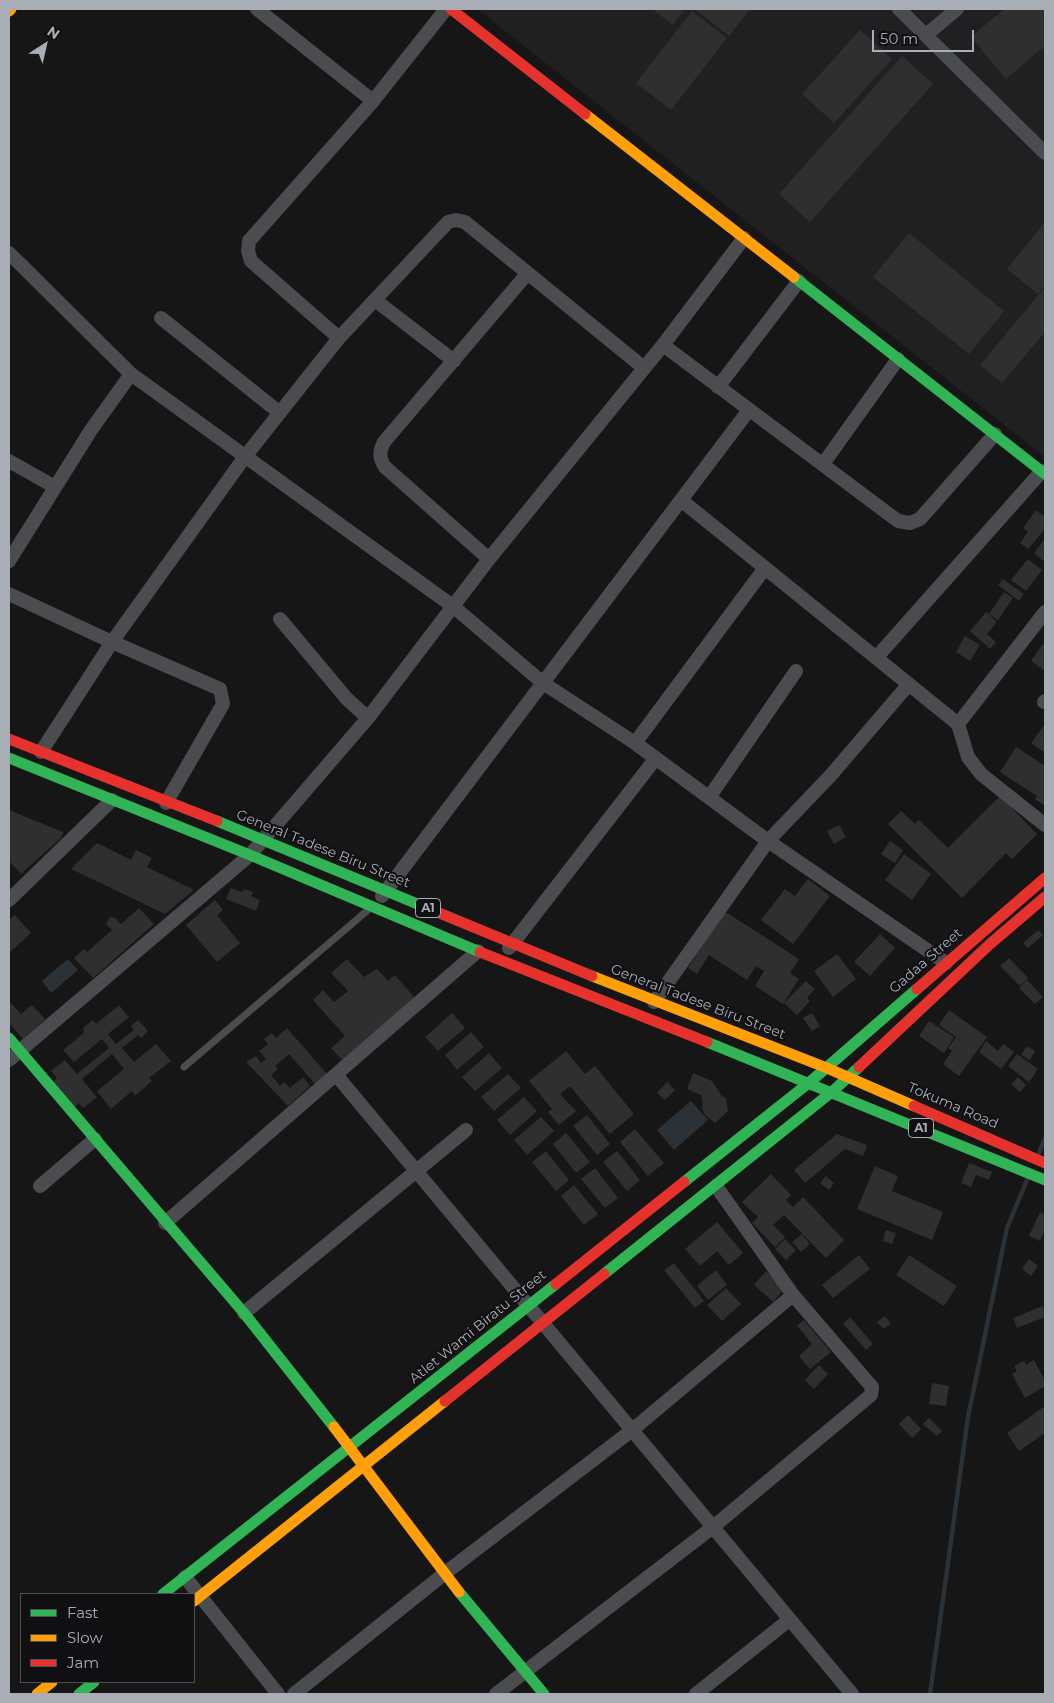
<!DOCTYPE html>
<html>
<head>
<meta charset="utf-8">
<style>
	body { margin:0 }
	#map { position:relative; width:1054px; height:1703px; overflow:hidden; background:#161616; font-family:Montserrat,sans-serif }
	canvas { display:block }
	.frame { position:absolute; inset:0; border:10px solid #a8adb6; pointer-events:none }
	.legend { position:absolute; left:20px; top:1593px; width:175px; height:90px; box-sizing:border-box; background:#101012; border:1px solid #4d4f54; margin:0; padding:6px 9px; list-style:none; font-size:15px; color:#a8adb6 }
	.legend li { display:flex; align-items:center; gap:10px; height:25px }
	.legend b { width:25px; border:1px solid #4d4f54 }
	.north { position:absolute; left:20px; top:20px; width:50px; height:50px; -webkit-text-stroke:4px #101012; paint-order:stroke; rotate:35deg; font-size:14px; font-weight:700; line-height:20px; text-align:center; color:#a8adb6 }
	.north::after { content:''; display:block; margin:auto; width:18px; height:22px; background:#a8adb6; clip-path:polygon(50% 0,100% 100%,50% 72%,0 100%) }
	.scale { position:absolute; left:872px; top:30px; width:102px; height:22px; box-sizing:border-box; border:2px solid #a8adb6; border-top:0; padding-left:6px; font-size:15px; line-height:18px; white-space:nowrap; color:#a8adb6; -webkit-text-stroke:4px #101012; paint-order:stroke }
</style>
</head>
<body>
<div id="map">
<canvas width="1054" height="1703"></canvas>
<div class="frame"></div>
<ul class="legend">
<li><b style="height:6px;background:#30b455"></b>Fast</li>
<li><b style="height:6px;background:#ff9f0a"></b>Slow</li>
<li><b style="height:6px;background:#e5322d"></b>Jam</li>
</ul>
<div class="north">N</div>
<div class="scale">50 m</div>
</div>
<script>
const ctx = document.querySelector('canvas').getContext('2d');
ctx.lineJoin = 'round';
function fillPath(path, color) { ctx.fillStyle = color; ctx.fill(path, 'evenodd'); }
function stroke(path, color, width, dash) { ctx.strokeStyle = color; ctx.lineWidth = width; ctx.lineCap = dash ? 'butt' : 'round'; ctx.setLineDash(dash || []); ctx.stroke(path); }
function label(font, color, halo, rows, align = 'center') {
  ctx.font = font + ' Montserrat,sans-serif'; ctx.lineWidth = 4; ctx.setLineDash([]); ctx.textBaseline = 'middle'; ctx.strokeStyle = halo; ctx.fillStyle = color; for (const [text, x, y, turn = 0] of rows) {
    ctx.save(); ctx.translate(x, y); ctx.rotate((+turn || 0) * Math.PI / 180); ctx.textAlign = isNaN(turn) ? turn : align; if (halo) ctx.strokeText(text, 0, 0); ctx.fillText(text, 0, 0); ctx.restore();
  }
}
fillPath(new Path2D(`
	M477,9H1045V457Z`), '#202022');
fillPath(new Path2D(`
	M68,959L78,970L51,993L42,981Z
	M691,1101L708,1120L674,1150L657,1130Z`), '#2a3137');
stroke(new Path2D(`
	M1039,1153L1045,1138
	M930,1694L968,1417L1007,1228L1027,1180`), '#2a3137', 4.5);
fillPath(new Path2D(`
	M652,9H685L673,25Z
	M698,9H750L729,36L696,10Z
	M1004,9H1045V46L1006,79L971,37Z
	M692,11L727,38L671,110L636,83Z
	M860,30L892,59L834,123L802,94Z
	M902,56L933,84L810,222L779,194Z
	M1045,222V285L1038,294L1007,269Z
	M909,233L1004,311L969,354L873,277Z
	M1045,287V332L1002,383L980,365Z
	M1036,510L1045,517V529L1028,549L1020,543L1028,532L1023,528Z
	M1044,540L1045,558L1043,561L1034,553Z
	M1028,559L1042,570L1026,591L1011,580Z
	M1003,579L1024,594L1019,601L998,585Z
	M1004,592L1013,598L998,620L989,614Z
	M986,612L997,622L987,634L996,642L990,649L970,631Z
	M965,636L980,645L970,661L956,652Z
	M1043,644L1045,645V671L1031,661Z
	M1045,724V753L1031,743Z
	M1016,747L1045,766V806L1035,799L1037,796L1000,772Z
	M1000,796L1037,834L1012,859L1006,853L962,898L888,824L901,811L915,824L919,820L948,848Z
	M9,810L63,832L61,838L21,874L9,861Z
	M839,825L846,837L834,844L827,831Z
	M890,841L903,850L895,863L881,854Z
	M97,843L131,860L136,850L152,858L147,867L194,890L165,914L71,869Z
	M904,854L931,874L912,900L885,880Z
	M808,879L830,896L793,944L761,920L785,889L795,896Z
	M231,888L242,892L244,889L253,892L251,896L260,900L256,911L226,899Z
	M215,900L223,910L217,915L240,943L217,962L186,925Z
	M139,908L154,924L93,978L74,958L84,949L87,952L112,930L106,924L110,917L115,918L121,924Z
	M724,911L799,959L790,973L799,979L783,1004L755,986L764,971L756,966L747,980L709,955L697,974L688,968Z
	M15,915L31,933L9,953V920Z
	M1038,930L1043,935L1028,948L1023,943Z
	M880,934L895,948L870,976L854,962Z
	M837,954L856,979L833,997L814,971Z
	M1009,958L1028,978L1020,986L1000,966Z
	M347,959L364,977L377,969L388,981L395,975L416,999L344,1062L331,1048L345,1036L313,1000L323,990L334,1002L348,991L331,973Z
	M1027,980L1043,997L1035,1004L1019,988Z
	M806,981L815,989L807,998L810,1001L797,1015L784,1003Z
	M9,1001L21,1014L32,1005L45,1019L23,1039L9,1023Z
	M119,1005L129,1017L108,1034L116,1044L134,1030L131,1026L138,1020L148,1031L141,1038L138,1035L122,1048L134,1062L156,1044L171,1061L149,1078L152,1081L135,1096L132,1091L111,1109L97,1091L124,1069L112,1054L82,1079L97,1097L83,1108L79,1103L74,1108L52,1082L57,1078L51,1071L65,1060L77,1074L109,1048L102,1039L74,1062L63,1050L84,1033L83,1028L93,1020L96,1024Z
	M949,1010L987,1037L959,1076L943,1064L952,1051L948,1048L956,1037L939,1025Z
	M452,1013L465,1028L438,1051L425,1037Z
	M812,1013L820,1026L812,1031L803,1018Z
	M929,1021L954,1037L944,1053L919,1036Z
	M287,1028L327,1074L315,1084L289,1054L275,1066L278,1069L271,1075L280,1086L284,1082L290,1088L303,1077L310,1086L288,1106L246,1062L256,1056L261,1063L266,1059L259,1051L268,1044L264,1039L272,1033L276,1038Z
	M471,1032L484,1047L457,1070L445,1055Z
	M986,1041L998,1051L1003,1044L1014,1052L1001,1069L979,1052Z
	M1027,1046L1035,1051L1030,1060L1021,1055Z
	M566,1051L585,1074L595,1066L634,1114L610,1134L570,1086L560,1094L576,1111L559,1125L548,1112L552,1109L529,1081Z
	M489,1053L502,1068L475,1091L462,1077Z
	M1017,1054L1038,1069L1029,1082L1008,1066Z
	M693,1073L712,1081L721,1095L726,1098L728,1111L715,1123L705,1115L702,1108L703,1102L701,1095L687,1089Z
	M508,1074L521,1088L494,1111L481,1097Z
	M1018,1077L1026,1085L1020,1092L1011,1084Z
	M667,1082L675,1090L665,1100L657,1093Z
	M524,1097L537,1111L510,1135L497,1120Z
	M587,1115L610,1144L597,1155L573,1126Z
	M541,1117L554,1131L527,1155L514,1140Z
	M635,1129L664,1163L648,1176L620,1142Z
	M566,1133L590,1162L576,1173L553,1144Z
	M837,1134L867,1145L863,1156L845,1149L805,1183L794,1170Z
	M546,1151L569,1180L556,1191L532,1162Z
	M617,1151L640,1180L627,1191L603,1162Z
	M969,1163L992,1172L989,1180L976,1175L971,1187L961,1183Z
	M875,1166L898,1176L892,1191L943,1212L932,1240L857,1209Z
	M595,1168L618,1198L605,1208L581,1179Z
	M771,1174L791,1195L786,1200L793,1207L803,1197L844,1240L826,1258L784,1215L773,1225L785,1237L775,1247L752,1223L758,1217L742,1202Z
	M826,1176L834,1183L829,1190L820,1183Z
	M574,1185L598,1214L584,1225L561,1196Z
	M1040,1212L1045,1214V1230L1040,1241L1029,1236Z
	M717,1222L743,1253L729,1265L717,1251L700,1266L685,1249Z
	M886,1230L896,1233L892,1244L883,1241Z
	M802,1234L810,1244L801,1252L792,1242Z
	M785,1239L796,1250L786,1260L775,1249Z
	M859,1255L870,1269L833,1298L822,1285Z
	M909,1255L957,1286L944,1306L896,1275Z
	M1029,1259L1038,1266L1031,1276L1022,1269Z
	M674,1263L704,1301L695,1308L664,1270Z
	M716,1270L727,1285L708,1300L697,1286Z
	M766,1271L785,1288L773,1302L754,1285Z
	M726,1288L741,1304L722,1321L707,1305Z
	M1043,1306L1045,1317L1017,1328L1013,1318Z
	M885,1316L891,1324L883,1329L877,1322Z
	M850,1317L873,1344L866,1350L843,1324Z
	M804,1320L831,1352L810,1369L799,1356L812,1344L797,1326Z
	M1034,1360L1045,1381V1386L1025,1398L1012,1374L1017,1371L1014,1366L1024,1361L1026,1365Z
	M819,1365L828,1374L814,1389L805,1380Z
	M932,1383L949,1386L946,1406L929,1404Z
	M1045,1406V1433L1019,1451L1007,1433Z
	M908,1415L921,1429L912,1438L899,1424Z
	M929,1418L942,1431L937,1436L923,1424Z`), '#2f2f30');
stroke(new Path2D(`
	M184,1067L368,910`), '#4b4c4f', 7);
stroke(new Path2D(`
	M257,9L373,101
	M899,9L1045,153
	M926,35L957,9
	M9,253L131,374L454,607L543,683L635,743L768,841L946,963
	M375,300L454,361
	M161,318L280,413
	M339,338L251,261L248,251L249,241L373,101L446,9
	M663,345L898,521L910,523L920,519L995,434
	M718,387L799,281
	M9,461L55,487
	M823,464L898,359
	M681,500L958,724L968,757L981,774L1045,825
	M489,559L385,467C379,458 379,452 384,442L527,274
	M9,561L91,430L131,374
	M9,594L112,642L220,689L223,704L166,803
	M280,619L347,699L368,718
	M876,658L1042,471
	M1044,702L1045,701
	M958,724L1045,612
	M635,743L765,568
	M41,752L112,642L244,458L339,338L448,222L456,220L465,222L644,368
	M710,796L796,671
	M382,896L749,410
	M9,900L112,800
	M509,948L656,758
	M654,1002L768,841L831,775L909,684
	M9,1060L250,855L368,718L489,559L663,345L744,238
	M337,1076L852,1694
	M40,1186L95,1139
	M165,1223L478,951
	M244,1313L466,1130
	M185,1577L278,1694
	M294,1694L444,1574L631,1431L793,1295
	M496,1694L713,1527L871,1395L872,1387L793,1295L716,1186
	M696,1694L789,1620`), '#4b4c4f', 14);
stroke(new Path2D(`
	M794,277L1045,474
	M9,758L250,855L480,952
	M217,821L432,910
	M9,1038L244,1313L334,1427
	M707,1042L1045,1180
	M684,1182L810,1082L917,989
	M604,1274L833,1091L859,1067
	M459,1592L544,1694
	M163,1594L556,1284
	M79,1694L94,1682`), '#30b455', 11);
stroke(new Path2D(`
	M9,11L11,9
	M585,114L794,277
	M592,976L827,1068L914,1106
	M334,1427L459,1592
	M194,1601L445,1401
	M37,1694L52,1682`), '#ff9f0a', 11);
stroke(new Path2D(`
	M451,9L585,114
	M9,739L217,821
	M432,910L592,976
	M480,952L707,1042
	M917,989L1045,878
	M859,1067L990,944L1045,897
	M914,1106L1045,1163
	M556,1284L684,1182
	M445,1401L604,1274`), '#e5322d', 11);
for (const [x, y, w] of [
	[428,908,25],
	[921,1128,25]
]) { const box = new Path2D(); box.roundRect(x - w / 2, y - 9.5, w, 19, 4); ctx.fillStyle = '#101012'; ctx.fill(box); stroke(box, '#a8adb6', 1); }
label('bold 12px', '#a8adb6', null, [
	["A1",428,908],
	["A1",921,1128]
]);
label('14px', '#a8adb6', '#101012', [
	["General Tadese Biru Street",323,849,22],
	["Gadaa Street",926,961,-41],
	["General Tadese Biru Street",698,1002,21],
	["Tokuma Road",953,1106,23],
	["Atlet Wami Biratu Street",478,1327,-39]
]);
</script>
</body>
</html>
